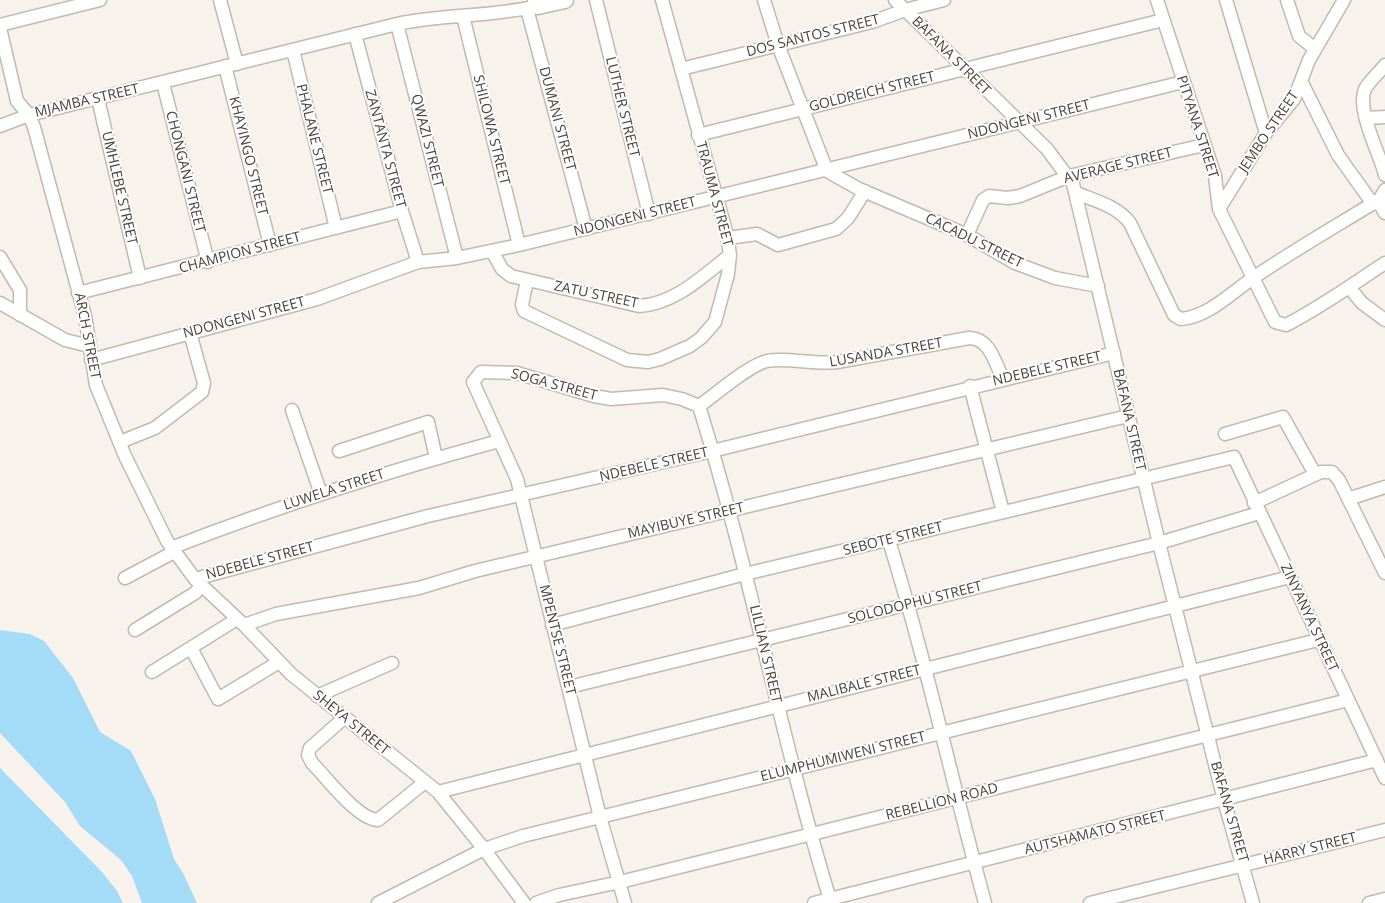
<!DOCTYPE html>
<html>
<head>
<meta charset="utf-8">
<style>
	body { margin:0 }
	canvas { display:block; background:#f7f2eb }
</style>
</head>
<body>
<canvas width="1385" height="903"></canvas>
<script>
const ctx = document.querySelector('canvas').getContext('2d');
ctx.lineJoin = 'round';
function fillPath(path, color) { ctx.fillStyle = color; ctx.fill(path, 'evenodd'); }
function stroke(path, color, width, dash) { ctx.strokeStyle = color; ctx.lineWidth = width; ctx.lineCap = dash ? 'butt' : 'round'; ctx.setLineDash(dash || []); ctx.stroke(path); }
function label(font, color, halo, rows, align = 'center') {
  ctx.font = font + ' "Open Sans",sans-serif'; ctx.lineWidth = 4; ctx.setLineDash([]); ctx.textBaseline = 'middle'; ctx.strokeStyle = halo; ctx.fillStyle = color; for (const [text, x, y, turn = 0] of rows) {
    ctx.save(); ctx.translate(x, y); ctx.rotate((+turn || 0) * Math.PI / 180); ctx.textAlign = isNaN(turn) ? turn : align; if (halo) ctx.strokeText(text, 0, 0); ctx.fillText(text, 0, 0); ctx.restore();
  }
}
fillPath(new Path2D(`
	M0,630L30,634L44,641L73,678L100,732L131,751L155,799L174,859L184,875L197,903H142L132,876L121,860L80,826L65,802L0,733Z
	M0,768L102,872L117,891L123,903H0Z`), '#a4dbf7');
const minor = new Path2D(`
	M220,0L237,64
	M596,0L649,214
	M764,0L778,45L827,171L859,189L967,235L1015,263L1055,278L1098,286
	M895,0L1047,149L1073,184L1159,543L1224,800L1253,903
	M1157,0L1215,176L1219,209L1275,322L1286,325C1321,307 1353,284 1385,263
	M1226,0L1266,133
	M1287,0L1299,36L1315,49
	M527,9L586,229
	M463,16L519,245
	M397,24L457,258
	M0,25L100,0
	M0,28L17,101L29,115L34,127L85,316L96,385L125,456L167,541L195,579L244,625L291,674L438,792L484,849L524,903
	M355,34L402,211L418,262
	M293,50L336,228
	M1385,65C1379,73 1370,80 1365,89C1356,110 1380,154 1385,175
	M225,66L270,245
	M681,69L872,22L905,10L944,0
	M1301,81L1338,155L1373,204
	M163,83L208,262
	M98,99L140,278
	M1367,118L1385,117
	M0,126L29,115L397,24C444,14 492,17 538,6
	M698,135L1163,20
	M1076,193C1096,201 1117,206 1130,223L1174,315L1181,319C1208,317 1231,293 1253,278C1294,250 1338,225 1380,199L1385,190
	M1378,201L1385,213
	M1219,209L1266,133L1294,99L1309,60L1344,0
	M967,235L983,200L989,196L1008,198L1020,196L1069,176L1204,145
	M728,238L757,234L778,245L836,229L848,218L865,191
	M492,251L502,269L511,276L639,306C675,304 703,276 730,255
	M0,257L20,290V315
	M527,280L522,305L524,311L627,360L648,362L660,359L690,346L701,338L715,322L728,274L730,255L727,235L662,0
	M1349,287L1362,303L1385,320
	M78,293L402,211
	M0,303L65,340L89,346
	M91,360L317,299L418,262L457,258L519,245L1183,82
	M970,386L1003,512
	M699,406C750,570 781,739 831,903
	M699,406C715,395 749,365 767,361C787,357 814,365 837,362L969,338C990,338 995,363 1003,379
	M292,410L321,494
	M1225,434L1283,417L1315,474
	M120,442L155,428L202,392L204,383L190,333
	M339,451L428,422L436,458
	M1348,499L1385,487
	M1254,503L1321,472H1332L1339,480L1385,573
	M889,541C926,660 952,782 985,903
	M171,548C279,506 388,471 499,441
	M125,578L174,552
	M195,579L428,516L712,451L1114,353
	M244,625L276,614L419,588L475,571L1128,416
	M552,625L745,574L1234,457L1385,778
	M135,630L195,593L201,586
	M191,648L218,699L279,662
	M152,672L237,619
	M569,687L1159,543L1259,513
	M317,696L392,663
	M344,718L310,748L308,755L312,763C327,778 357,819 378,820L425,782
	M438,792L1290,577
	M378,903L484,849L523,836L1318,640
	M536,903L559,895L620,882L1348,700
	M625,903L600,817L517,479L473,382L481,372L517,373L594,396L611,399L663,395L682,399L699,406
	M814,903L1377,760
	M1090,903L1385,830
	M1369,903L1385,899`);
const tertiary = new Path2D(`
	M536,0L538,6L565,0`);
stroke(minor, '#c3baac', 15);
stroke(tertiary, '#c3baac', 19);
stroke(minor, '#fff', 12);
stroke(tertiary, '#fff', 16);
label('14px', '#4c4338', '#fff', [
	["DOS SANTOS STREET",813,36,-14],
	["BAFANA STREET",951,56,45],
	["GOLDREICH STREET",872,92,-14],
	["MJAMBA STREET",87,101,-13],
	["LUTHER STREET",622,107,76],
	["DUMANI STREET",557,119,75],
	["NDONGENI STREET",1029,120,-14],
	["PITYANA STREET",1197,127,72],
	["SHILOWA STREET",491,130,76],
	["JEMBO STREET",1269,132,-56],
	["PHALANE STREET",314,139,76],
	["QWAZI STREET",427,141,76],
	["ZANTANTA STREET",385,149,75],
	["KHAYINGO STREET",248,156,76],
	["AVERAGE STREET",1118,166,-14],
	["CHONGANI STREET",185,172,76],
	["UMHLEBE STREET",119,188,77],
	["TRAUMA STREET",714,194,75],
	["NDONGENI STREET",635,217,-14],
	["CACADU STREET",974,241,26],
	["CHAMPION STREET",240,253,-15],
	["ZATU STREET",596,295,12],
	["NDONGENI STREET",244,318,-15],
	["ARCH STREET",87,336,79],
	["LUSANDA STREET",886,353,-10],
	["NDEBELE STREET",1047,369,-13],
	["SOGA STREET",554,385,15],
	["BAFANA STREET",1129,420,77],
	["NDEBELE STREET",654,465,-13],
	["LUWELA STREET",334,490,-18],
	["MAYIBUYE STREET",686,521,-13],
	["SEBOTE STREET",893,539,-14],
	["NDEBELE STREET",260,561,-15],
	["SOLODOPHU STREET",915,603,-14],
	["ZINYANYA STREET",1309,618,65],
	["MPENTSE STREET",557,640,76],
	["LILLIAN STREET",765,654,77],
	["MALIBALE STREET",864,684,-14],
	["SHEYA STREET",351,723,39],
	["ELUMPHUMIWENI STREET",843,757,-14],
	["REBELLION ROAD",942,802,-14],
	["BAFANA STREET",1229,812,74],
	["AUTSHAMATO STREET",1095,833,-14],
	["HARRY STREET",1310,849,-14]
]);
</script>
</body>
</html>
